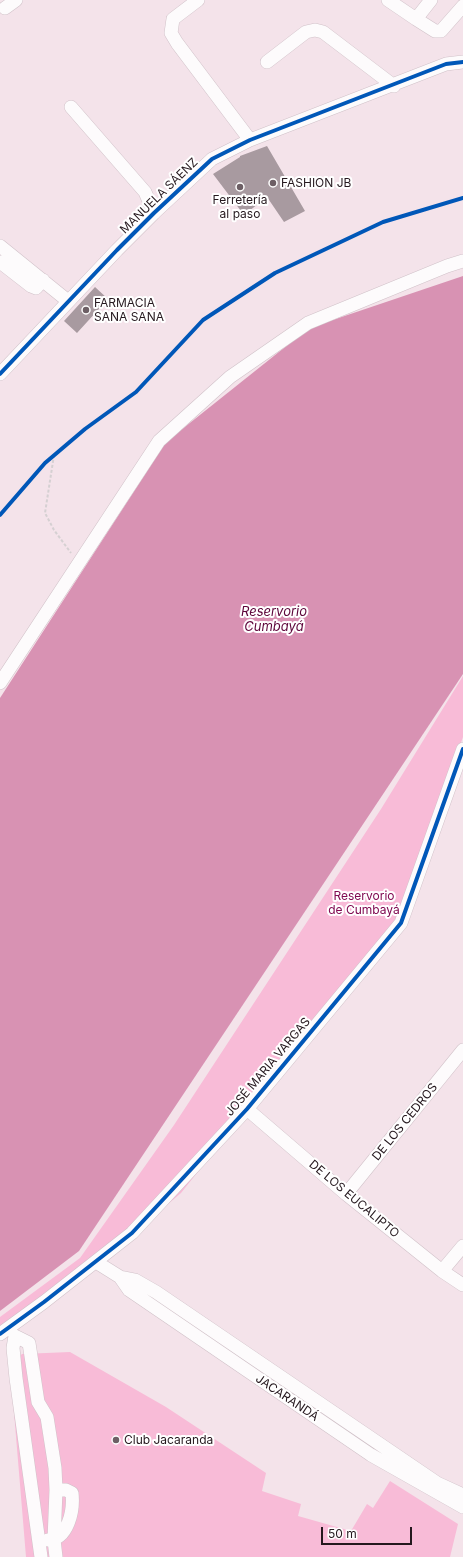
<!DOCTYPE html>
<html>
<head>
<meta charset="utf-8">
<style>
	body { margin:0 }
	#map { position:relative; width:463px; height:1557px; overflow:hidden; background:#f4e3ea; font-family:Inter,sans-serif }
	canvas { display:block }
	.scale { position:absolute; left:321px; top:1527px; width:91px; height:18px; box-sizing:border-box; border:2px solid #25181e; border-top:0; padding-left:5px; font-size:12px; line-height:14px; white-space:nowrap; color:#25181e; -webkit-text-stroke:3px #fff; paint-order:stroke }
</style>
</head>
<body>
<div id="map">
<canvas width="463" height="1557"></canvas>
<div class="scale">50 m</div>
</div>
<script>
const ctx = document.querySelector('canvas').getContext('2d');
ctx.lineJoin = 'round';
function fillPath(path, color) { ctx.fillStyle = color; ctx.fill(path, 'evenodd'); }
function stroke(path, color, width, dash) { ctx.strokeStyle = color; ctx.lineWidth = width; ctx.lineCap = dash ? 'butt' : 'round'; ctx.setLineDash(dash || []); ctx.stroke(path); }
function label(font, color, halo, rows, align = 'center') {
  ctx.font = font + ' Inter,sans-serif'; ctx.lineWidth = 4; ctx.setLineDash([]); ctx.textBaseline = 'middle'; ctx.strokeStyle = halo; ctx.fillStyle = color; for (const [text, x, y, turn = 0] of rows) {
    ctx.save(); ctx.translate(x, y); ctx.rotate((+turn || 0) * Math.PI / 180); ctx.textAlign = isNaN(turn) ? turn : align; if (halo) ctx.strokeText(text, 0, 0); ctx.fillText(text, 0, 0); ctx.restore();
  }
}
fillPath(new Path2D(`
	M463,676V737L397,922L181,1193L65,1292L0,1336V1317L80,1258L174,1125L381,809Z
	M70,1352L166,1407L266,1473L262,1491L301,1504L298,1516L351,1531L367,1504L373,1508L390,1481L458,1524L450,1557H26L10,1364L22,1354Z`), '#f8bbd7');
fillPath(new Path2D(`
	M463,276V674L79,1251L0,1311V698L166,442L309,328Z`), '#d892b3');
fillPath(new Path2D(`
	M267,146L305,211L284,222L267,197L244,215L213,174L240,157V156Z
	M95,287L108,299L77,333L64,321Z`), '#a89aa0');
const minor = new Path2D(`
	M198,0L173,19L171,33L177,43L250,140
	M388,0L416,19L431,0
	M5,8L16,0
	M416,19L435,31H441L463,6
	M267,62L306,32L315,30L323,32L394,86
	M71,107L145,192L154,213
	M0,246L68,301
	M0,262L31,286L36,288L43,280
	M0,374L117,250L154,213L212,159L250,140L446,64L463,62
	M0,683L159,441L230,377L308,323L447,266L463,261
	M247,1109L346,1194L442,1271L463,1285
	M346,1194L463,1050
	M96,1262L120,1277L135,1280L156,1292L437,1483L463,1495
	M442,1271L463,1246
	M120,1277L129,1290L371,1455L463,1507
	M0,1334L44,1302L132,1233L247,1109L401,923L463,749
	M48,1540C68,1539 74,1511 72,1493L66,1490H56
	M41,1557L16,1378L13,1348L15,1336L29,1343L38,1402L47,1417L55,1468L56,1490L54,1540L56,1557`);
stroke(minor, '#d0c1c8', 14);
stroke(new Path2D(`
	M54,455L45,513L54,530L71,553`), '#d5d0d2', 2, [3, 2]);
stroke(minor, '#fdfbfc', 13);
stroke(new Path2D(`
	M0,374L117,250L154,213L212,159L250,140L446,64L463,62
	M0,515L45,463L85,429L136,392L203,320L275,273L383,222L463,198
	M0,1334L44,1302L132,1233L247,1109L401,923L463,749`), '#0057b8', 4);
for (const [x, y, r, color] of [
	[273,183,4,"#6d5f65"],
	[240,187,4,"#6d5f65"],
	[86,310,4,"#6d5f65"],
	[116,1440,4,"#6d5f65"]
]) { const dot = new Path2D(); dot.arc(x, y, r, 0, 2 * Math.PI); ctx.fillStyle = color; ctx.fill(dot); stroke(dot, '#fff', 1.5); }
label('12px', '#25181e', '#fff', [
	["FASHION JB",281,183],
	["Ferretería",240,200,"center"],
	["al paso",240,214,"center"],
	["FARMACIA",94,303],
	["SANA SANA",94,317],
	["Club Jacaranda",124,1440]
], 'left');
label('12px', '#25181e', '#fff', [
	["MANUELA SÁENZ",159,196,-44],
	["JOSÉ MARIA VARGAS",268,1067,-50],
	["DE LOS CEDROS",405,1122,-51],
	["DE LOS EUCALIPTO",354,1199,40],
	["JACARANDÁ",287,1398,34]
]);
label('12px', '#800b52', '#fff', [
	["Reservorio",364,896],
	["de Cumbayá",364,910]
]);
label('italic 13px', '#5d053a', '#fff', [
	["Reservorio",274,612],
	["Cumbayá",274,627]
]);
</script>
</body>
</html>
